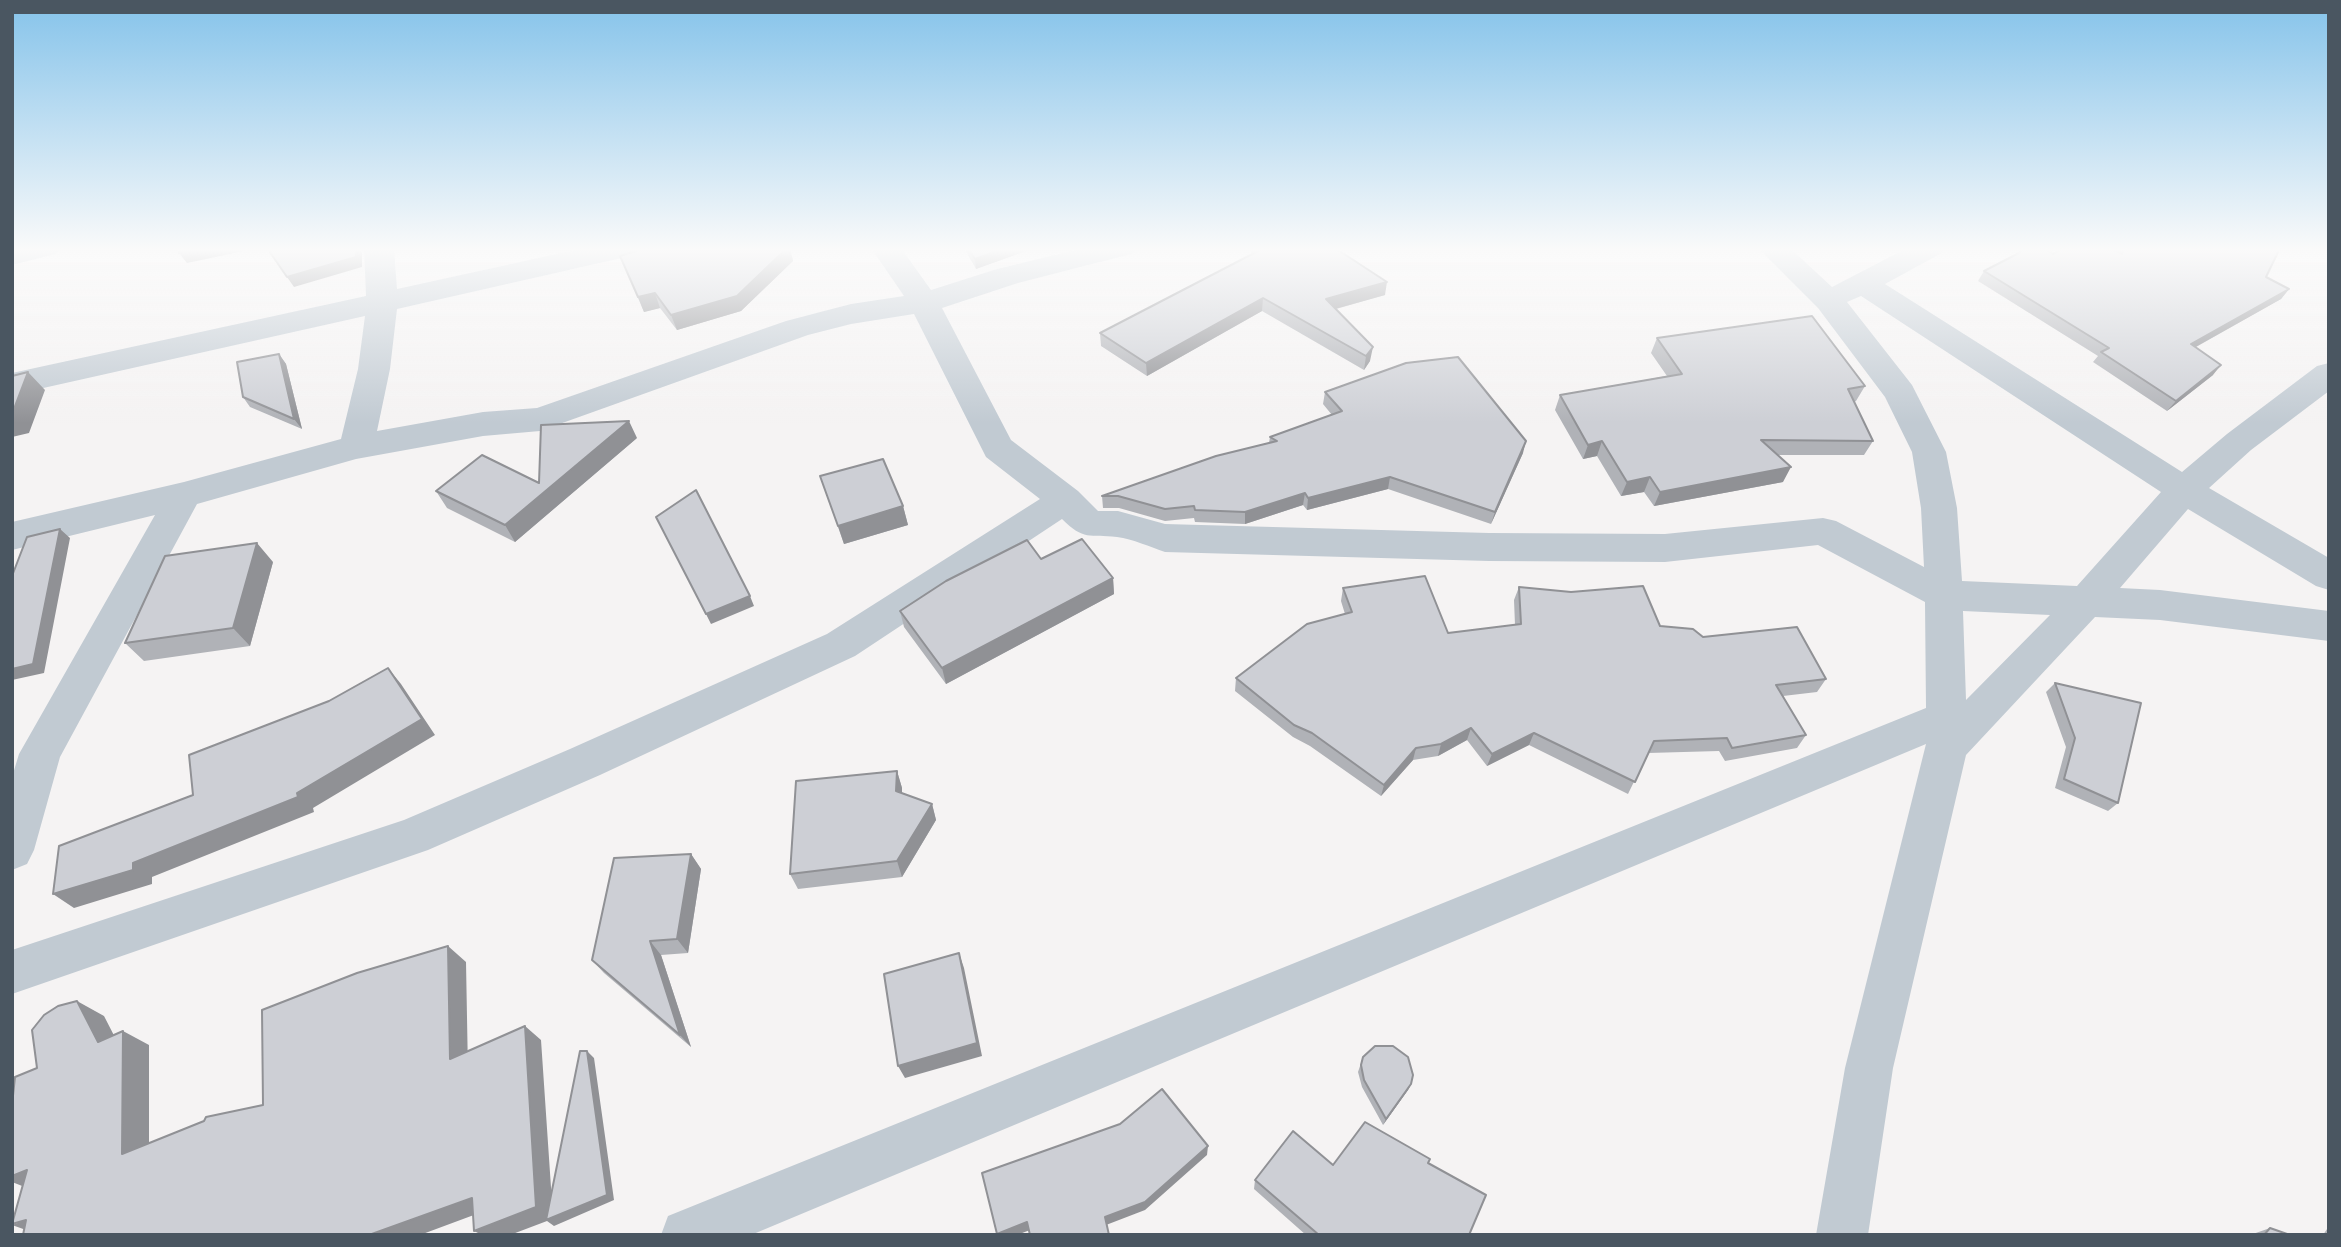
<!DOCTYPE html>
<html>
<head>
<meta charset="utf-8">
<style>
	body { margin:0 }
	#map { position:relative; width:2341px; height:1247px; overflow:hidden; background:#f5f3f3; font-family:"Noto Sans",sans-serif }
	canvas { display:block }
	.frame { position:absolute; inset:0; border:14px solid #4a5661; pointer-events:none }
</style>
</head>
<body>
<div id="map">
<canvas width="2341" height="1247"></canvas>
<div class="frame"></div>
</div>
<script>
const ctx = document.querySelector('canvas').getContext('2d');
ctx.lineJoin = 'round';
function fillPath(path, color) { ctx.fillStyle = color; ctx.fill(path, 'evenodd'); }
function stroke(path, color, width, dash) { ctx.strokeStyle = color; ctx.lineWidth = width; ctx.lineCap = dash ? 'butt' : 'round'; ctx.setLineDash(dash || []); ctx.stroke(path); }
fillPath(new Path2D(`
	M12,248H60L55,254L12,265Z
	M364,248H394L397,289L584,248H641L636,254L626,257L397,309L390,369L377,431L483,412L537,408L786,321L851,304L904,296L871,248H901L931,290L997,269L1084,248H1136L1131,254L1018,283L942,308L1011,440L1078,491L1098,511H1118L1165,524L1489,533L1665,534L1823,518L1836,521L1924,567L1921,508L1912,452L1885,397L1818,308L1758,248H1790L1832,287L1907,248H1945L1940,254L1885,284L2182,472L2227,434L2317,366L2329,363V391L2251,450L2209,488L2329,558V590L2316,586L2188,509L2120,588L2160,590L2329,611V641L2160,620L2095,617L1966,755L1893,1068L1868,1235H1816L1845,1068L1926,744L751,1235H661L668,1216L1926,708L1925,602L1818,545L1665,562L1489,561L1165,552C1150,547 1133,539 1117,537C1089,534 1084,541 1062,519L855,656L600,775L428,850L12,994V950L404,820L570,749L827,634L1040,499L986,457L914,314L851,324L808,335L540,431L483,436L356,459L197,504L60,757L34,850L27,864L12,870V777L19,754L155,515L12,550V522L184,482L341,439L358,369L365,316L12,395V373L366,296ZM1861,296L2161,492L2077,586L1962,581L1957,508L1946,452L1912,385L1847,302ZM1963,611L2050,615L1966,700Z`), '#c1cad2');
fillPath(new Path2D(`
	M633,248H790L793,261L741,311L677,330L660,308L644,312L620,256L634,252Z
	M964,248H1034L976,269Z
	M1251,248H1335L1385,295L1336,309L1370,361L1364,370L1262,311L1147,376L1101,346L1100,333L1251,255Z
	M2121,248H2280L2266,277L2289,289L2281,299L2196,347L2213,375L2167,411L2093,362L2098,356L1978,281L1984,271L2053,254L2119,253Z
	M1657,338L1865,386L1856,401L1854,402L1873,441L1864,455H1777L1783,482L1654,506L1644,492L1621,496L1597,456L1583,459L1555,410L1560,395L1667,376L1651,353Z
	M279,354L286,364L302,429L250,407L243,397Z
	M1325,392L1523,453L1491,524L1388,489L1307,510L1303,505L1245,524L1195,522L1194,518L1165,521L1119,508H1103L1102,496L1269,443L1270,437L1332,415L1323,404Z
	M637,438L515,542L447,508L436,491L539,483Z
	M820,476L903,506L908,525L844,544Z
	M1041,559L1113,578L1114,594L946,684L904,627L900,611Z
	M273,562L250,646L144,661L125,643Z
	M1519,587L1703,637L1826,679L1817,692L1783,696L1806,735L1797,748L1725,761L1719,751L1648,753L1628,794L1529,745L1487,766L1467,740L1438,756L1413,760L1381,796L1310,746L1293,737L1235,691L1236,678L1345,614L1341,601L1343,588L1448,633L1515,625L1514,600Z
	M2055,683L2118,803L2108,811L2055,788L2066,747L2046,692Z
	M897,771L902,788V793L932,804L936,820L902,877L798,889L790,874Z
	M691,854L701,869L688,953L661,955L691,1047L604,973L592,960Z
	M1363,1057L1411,1084L1408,1090L1383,1125L1362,1087L1358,1072Z
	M1428,1163L1469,1235H1306L1254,1189L1255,1180L1333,1165Z
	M2329,1226V1235H2323Z
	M2270,1228L2290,1235H2250Z`), '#b0b2b7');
fillPath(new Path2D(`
	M203,248H258L187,263L179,253Z
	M356,248H359L362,253V267L294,287L287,277Z
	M787,248H790L793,261L741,311L677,330L671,315Z
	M1005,248H1034L976,269L975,259Z
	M1387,282L1385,295L1324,312L1326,299Z
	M2289,289L2281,299L2183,354L2191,344Z
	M655,293L660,308L644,312L638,297Z
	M1263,298L1262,311L1147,376L1146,363Z
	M1373,347L1370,361L1364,370L1366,356Z
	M279,354L286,364L302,429L294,419Z
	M2221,365L2213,375L2167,411L2176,401Z
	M28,372L45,390L29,433L12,437V414Z
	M629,421L637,438L515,542L505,525Z
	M1526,441L1523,453L1491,524L1495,512Z
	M1602,441L1597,456L1583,459L1588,445Z
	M1791,467L1783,482L1654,506L1660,492Z
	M1390,477L1388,489L1307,510L1308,498Z
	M1650,477L1644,492L1621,496L1627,482Z
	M1305,493L1303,505L1245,524V512Z
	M903,506L908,525L844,544L838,526Z
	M60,529L70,538L44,673L12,680V669Z
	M257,543L273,562L250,646L233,628Z
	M1113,578L1114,594L946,684L942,668Z
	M750,596L754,606L711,624L706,614Z
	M388,668L401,684L435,735L313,808L314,812L152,877V884L74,908L53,894L297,793Z
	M1471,728L1467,740L1438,756L1441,744Z
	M1534,733L1529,745L1487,766L1492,754Z
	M1416,748L1413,760L1381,796L1384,785Z
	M897,771L902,788V808L896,791Z
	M932,804L936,820L902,877L897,861Z
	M691,854L701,869L688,953L677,939Z
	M650,941L661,955L691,1047L680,1035Z
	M448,946L466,962L468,1073L450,1059Z
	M959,953L964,968L982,1056L905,1078L898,1066Z
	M77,1001L104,1016L123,1053V1031L149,1045V1166L122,1154L98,1042Z
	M525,1026L541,1040L553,1217L587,1051L594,1058L614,1200L554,1226L547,1221L510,1235H482L474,1231Z
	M1411,1084L1408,1090L1383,1125L1386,1119Z
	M1208,1146L1207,1155L1145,1210L1106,1225L1105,1217Z
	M27,1170L35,1191L12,1182V1176Z
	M472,1198L490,1209L420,1235H369Z
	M26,1220L40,1235L12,1225Z
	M1027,1222L1030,1230L1017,1235H998L997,1234Z`), '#909195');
const building = new Path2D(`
	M180,248H203L179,253Z
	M267,248H356V257L287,277Z
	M634,248H787L737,296L671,315L655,293L638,297L620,256L636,251Z
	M968,248H1005L975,259Z
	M1257,248H1335L1387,282L1326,299L1373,347L1366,356L1263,298L1146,363L1100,333L1260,250Z
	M2023,248H2044L2053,254L2064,248H2111L2122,254L2124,248H2280L2266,277L2289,289L2191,344L2221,365L2176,401L2101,352L2109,348L1984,271L2019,253Z
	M1812,316L1865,386L1848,389L1873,441L1761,440L1791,467L1660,492L1650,477L1627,482L1602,441L1588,445L1560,395L1682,374L1657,338Z
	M279,354L294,419L243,397L237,362Z
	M1458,357L1526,441L1495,512L1390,477L1308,498L1305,493L1245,512L1195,510L1194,506L1165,509L1118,496H1102L1216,456L1277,441L1270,437L1342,411L1325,392L1406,363Z
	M28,372L12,414V376Z
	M629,421L505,525L436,491L482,455L539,483L541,425Z
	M883,459L903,506L838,526L820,476Z
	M696,490L750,596L706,614L656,517Z
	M60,529L33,664L12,669V576L27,537Z
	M1082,539L1113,578L942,668L900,611L946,581L1027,540L1041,559Z
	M257,543L233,628L125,643L165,556Z
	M1425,576L1448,633L1521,624L1519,587L1571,592L1643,586L1660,626L1693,629L1703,637L1797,627L1826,679L1776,685L1806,735L1732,748L1727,738L1654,741L1635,782L1534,733L1492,754L1471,728L1441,744L1416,748L1384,785L1312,733L1294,725L1236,678L1307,624L1352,612L1343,588Z
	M388,668L422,719L297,793L298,797L133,863V870L53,894L59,846L193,795L189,755L329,701Z
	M2055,683L2141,703L2118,803L2064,779L2075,738Z
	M897,771L896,791L932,804L897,861L790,874L796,781Z
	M691,854L677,939L650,941L680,1035L592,960L614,858Z
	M448,946L450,1059L525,1026L536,1207L474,1231L472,1198L369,1235H23L26,1220L12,1224L27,1170L12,1176V1105L15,1077L37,1068L32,1030L44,1015L58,1006L77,1001L98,1042L123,1031L122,1154L204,1121L206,1117L263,1105L262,1010L357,973Z
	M959,953L977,1043L898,1066L884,974Z
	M1375,1046H1393L1408,1057L1413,1075L1411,1084L1386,1119L1364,1080L1361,1065L1363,1057Z
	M580,1051H587L607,1195L546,1220Z
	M1162,1089L1208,1146L1145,1202L1105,1217L1109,1235H1030L1027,1222L997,1234L982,1173L1120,1124Z
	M1365,1122L1430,1159L1428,1163L1486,1195L1469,1235H1319L1255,1180L1293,1131L1333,1165Z
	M2270,1228L2290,1235H2264Z`);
fillPath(building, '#cdcfd5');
stroke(building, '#909195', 2);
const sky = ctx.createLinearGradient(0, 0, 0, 423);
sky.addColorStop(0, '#85c3ea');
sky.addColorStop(0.59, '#fafafa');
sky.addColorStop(1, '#fafafa00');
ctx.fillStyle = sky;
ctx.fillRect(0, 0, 2341, 423);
</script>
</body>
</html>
